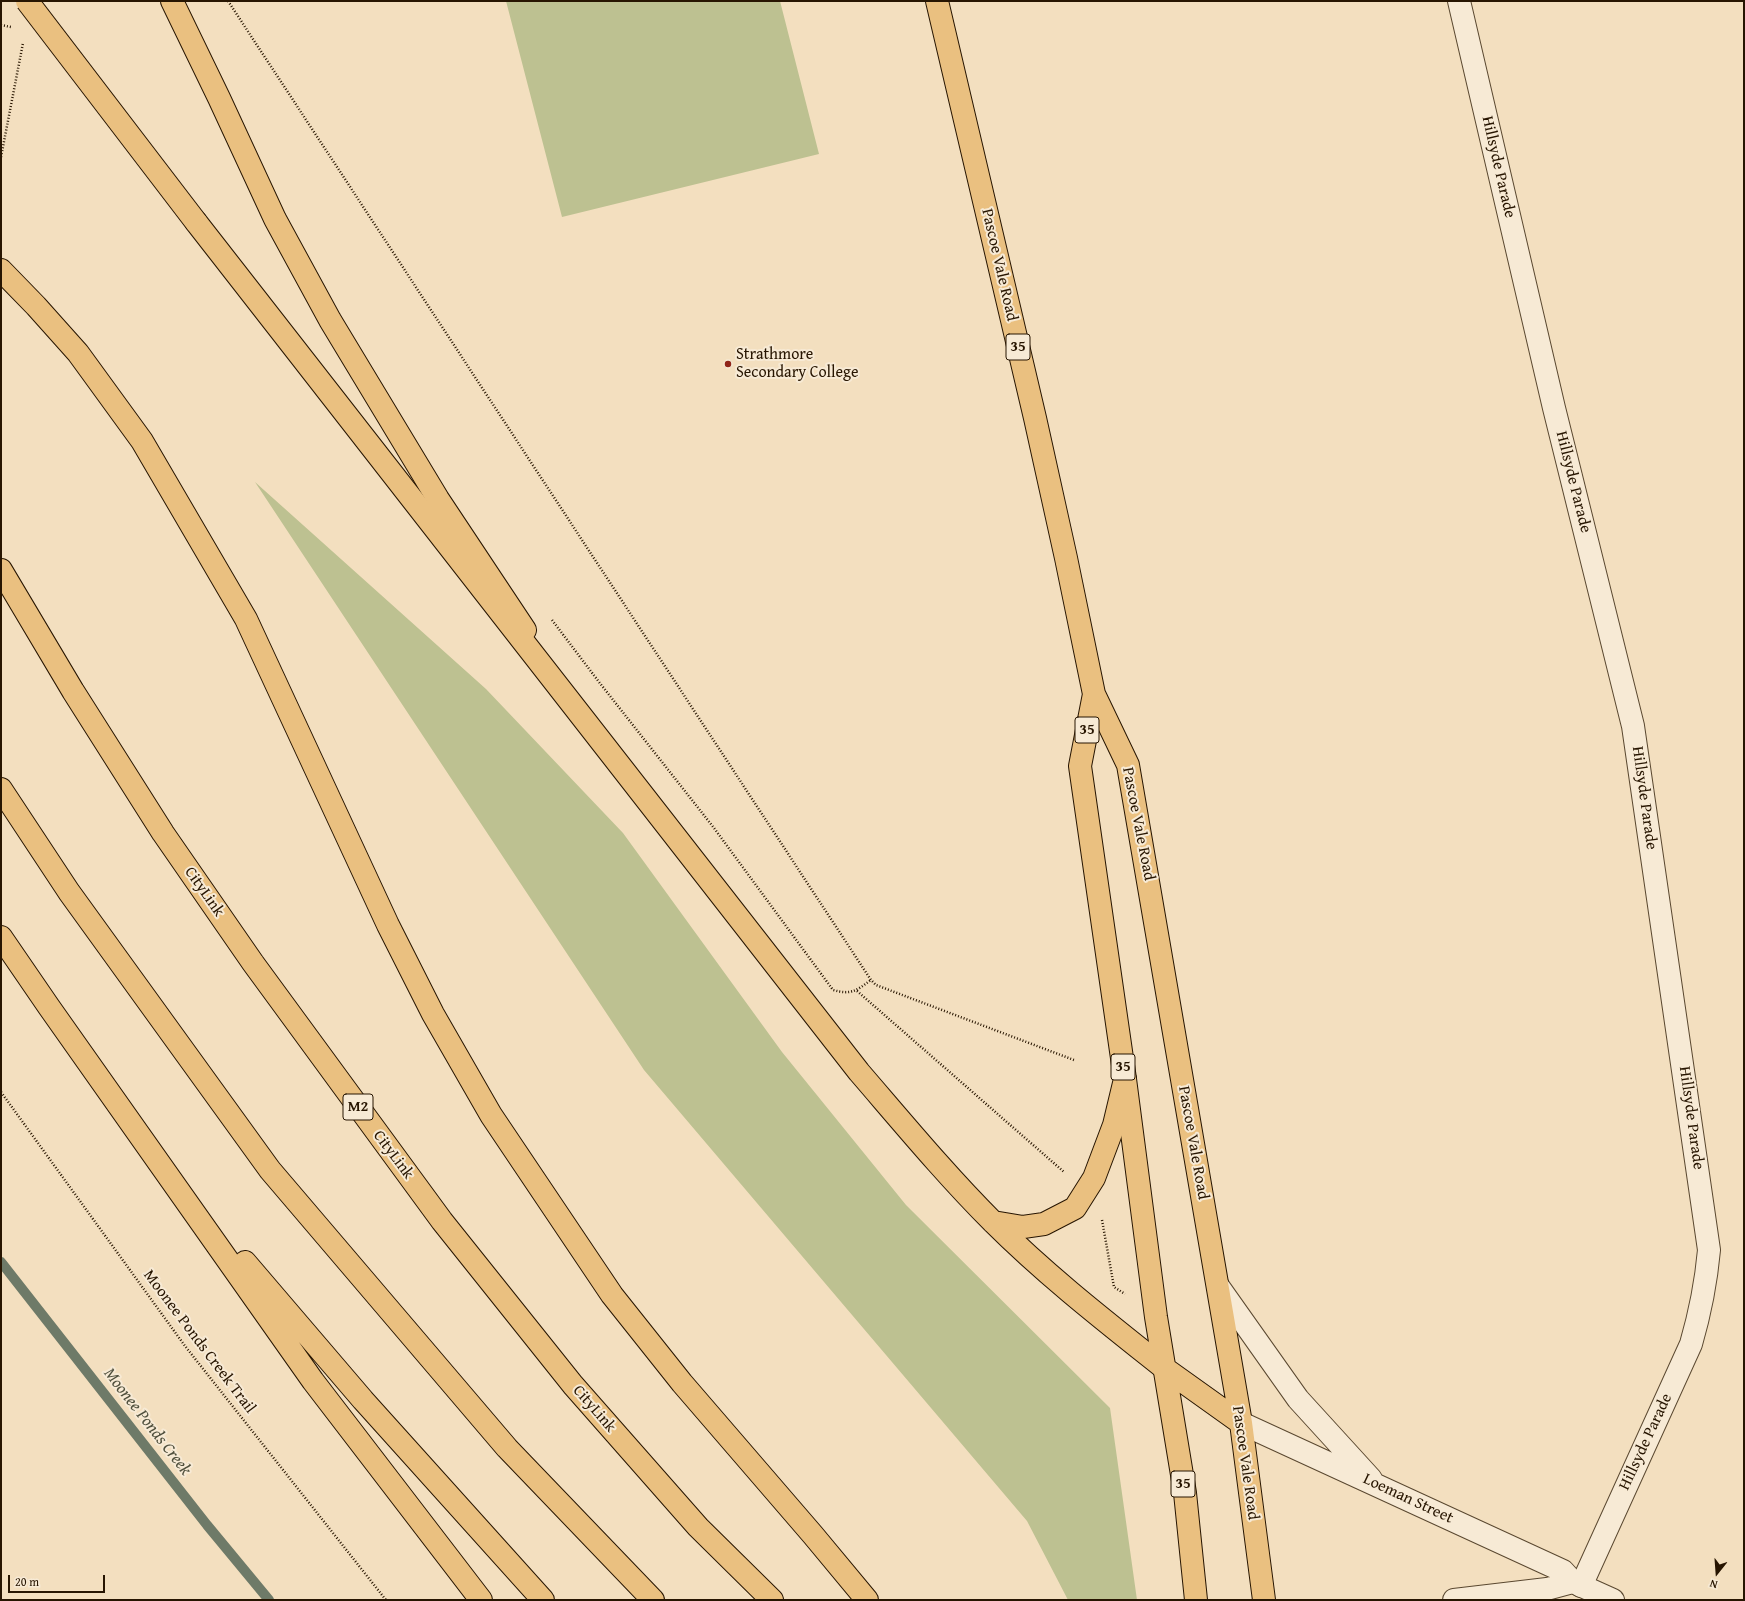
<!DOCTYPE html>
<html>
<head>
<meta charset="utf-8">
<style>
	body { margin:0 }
	#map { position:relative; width:1745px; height:1601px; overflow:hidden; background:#f3dfbf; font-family:"Gentium Book Plus",serif }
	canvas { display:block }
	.frame { position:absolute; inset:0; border:2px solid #271501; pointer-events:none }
	.north { position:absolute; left:1697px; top:1553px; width:40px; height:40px; -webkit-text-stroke:3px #f7ead5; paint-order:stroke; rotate:197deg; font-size:11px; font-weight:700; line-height:16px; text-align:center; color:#271501 }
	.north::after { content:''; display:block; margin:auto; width:14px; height:18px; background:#271501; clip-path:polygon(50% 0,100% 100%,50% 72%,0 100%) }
	.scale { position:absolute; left:8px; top:1575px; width:97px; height:18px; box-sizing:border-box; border:2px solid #271501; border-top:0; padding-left:5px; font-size:12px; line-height:14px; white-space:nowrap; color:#271501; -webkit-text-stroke:3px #f7ead5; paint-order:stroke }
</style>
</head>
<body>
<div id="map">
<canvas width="1745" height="1601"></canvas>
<div class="frame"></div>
<div class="north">N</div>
<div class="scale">20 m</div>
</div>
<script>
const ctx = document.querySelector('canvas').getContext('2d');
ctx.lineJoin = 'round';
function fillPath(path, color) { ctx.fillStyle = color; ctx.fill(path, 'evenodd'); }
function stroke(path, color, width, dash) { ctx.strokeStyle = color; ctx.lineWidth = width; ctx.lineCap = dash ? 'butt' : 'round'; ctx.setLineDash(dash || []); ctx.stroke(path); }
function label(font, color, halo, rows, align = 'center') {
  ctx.font = font + ' "Gentium Book Plus",serif'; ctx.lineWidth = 4; ctx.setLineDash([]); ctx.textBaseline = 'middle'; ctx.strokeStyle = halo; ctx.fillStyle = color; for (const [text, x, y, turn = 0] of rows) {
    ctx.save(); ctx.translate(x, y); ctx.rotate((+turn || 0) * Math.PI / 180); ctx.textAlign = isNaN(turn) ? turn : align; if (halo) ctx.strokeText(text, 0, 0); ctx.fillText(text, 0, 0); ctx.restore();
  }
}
fillPath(new Path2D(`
	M506,1H780L819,154L562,217Z
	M255,482L486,689L623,833L782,1052L906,1205L1110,1408L1137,1600H1068L1027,1521L644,1070Z`), '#bdc191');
stroke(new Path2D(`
	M1,1262L207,1525L269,1600`), '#6e7a68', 10);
const minor = new Path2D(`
	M1459,1L1554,408L1633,726L1709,1250C1706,1283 1700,1313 1691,1344L1581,1586`);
const tertiary = new Path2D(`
	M1218,1286L1298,1399L1371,1479
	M1241,1423L1563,1571L1573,1582L1613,1600
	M1454,1600L1547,1589L1573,1582`);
const primary = new Path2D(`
	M172,1L219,98L275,219L330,320L438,499L525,630
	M937,1L1035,418L1066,558L1094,694L1128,765L1241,1423L1264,1600
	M1094,694L1080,766L1125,1079L1156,1317L1185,1493L1196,1600
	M1164,1368L1241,1423`);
const motorway = new Path2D(`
	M196,222L859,1072C903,1123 946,1175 993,1222C1046,1275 1105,1321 1164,1368
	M1,270L36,306L78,353L142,441L246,619L388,925L433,1014L491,1115L612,1295L682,1383L813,1535L867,1600
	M1,570L73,691L163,833L253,963L442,1221L573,1385L698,1527L772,1600
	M1,789L69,892L270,1170L507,1448L653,1600
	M1,937L49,1007L313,1381L481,1600
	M993,1222L1023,1227L1044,1224L1075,1208L1094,1178L1114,1125L1125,1079
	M245,1262L363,1400L543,1600`);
stroke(minor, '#5a4830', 24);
stroke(tertiary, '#5a4830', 24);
stroke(primary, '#271501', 24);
stroke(motorway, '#271501', 24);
stroke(new Path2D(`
	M228,1L871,980L876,985L1074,1060
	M1,25L11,27
	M1,157L23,43
	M552,620L599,682L714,828L833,990C851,995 856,991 871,980
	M857,991L1064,1172
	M1,1092L185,1346L386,1600
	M1102,1220L1114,1287L1125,1294`), '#271501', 2.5, [1, 2]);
stroke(minor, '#f7ead5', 22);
stroke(tertiary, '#f7ead5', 22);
stroke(primary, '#eac080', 22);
stroke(motorway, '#eac080', 22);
const motorwayBridge = new Path2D(`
	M27,1L196,222`);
stroke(motorwayBridge, '#271501', 24, []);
stroke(motorwayBridge, '#eac080', 22);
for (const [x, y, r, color] of [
	[728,364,4,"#8f2418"]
]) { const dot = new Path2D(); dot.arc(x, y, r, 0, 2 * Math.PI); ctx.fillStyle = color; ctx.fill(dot); stroke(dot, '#f7ead5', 1.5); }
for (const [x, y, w] of [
	[1018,347,24],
	[1087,730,24],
	[1123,1067,24],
	[358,1107,30],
	[1183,1484,24]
]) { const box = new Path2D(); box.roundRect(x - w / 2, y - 13, w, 26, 3); ctx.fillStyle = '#f7ead5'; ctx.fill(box); stroke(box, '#271501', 1); }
label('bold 15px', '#271501', null, [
	["35",1018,347],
	["35",1087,730],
	["35",1123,1067],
	["M2",358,1107],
	["35",1183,1484]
]);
label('16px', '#271501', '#f7ead5', [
	["Hillsyde Parade",1498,167,77],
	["Pascoe Vale Road",999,265,77],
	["Hillsyde Parade",1573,482,76],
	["Hillsyde Parade",1644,798,82],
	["Pascoe Vale Road",1138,824,79],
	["CityLink",204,892,55],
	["Hillsyde Parade",1691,1118,82],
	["Pascoe Vale Road",1193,1143,80],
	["CityLink",393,1155,53],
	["Moonee Ponds Creek Trail",199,1342,53],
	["CityLink",594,1409,49],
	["Hillsyde Parade",1646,1442,-65],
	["Pascoe Vale Road",1245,1463,82],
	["Loeman Street",1408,1499,25]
]);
label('16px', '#271501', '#f7ead5', [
	["Strathmore",736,355],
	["Secondary College",736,373]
], 'left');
label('italic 17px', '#50503d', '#f7ead5', [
	["Moonee Ponds Creek",147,1422,52]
]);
</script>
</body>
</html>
